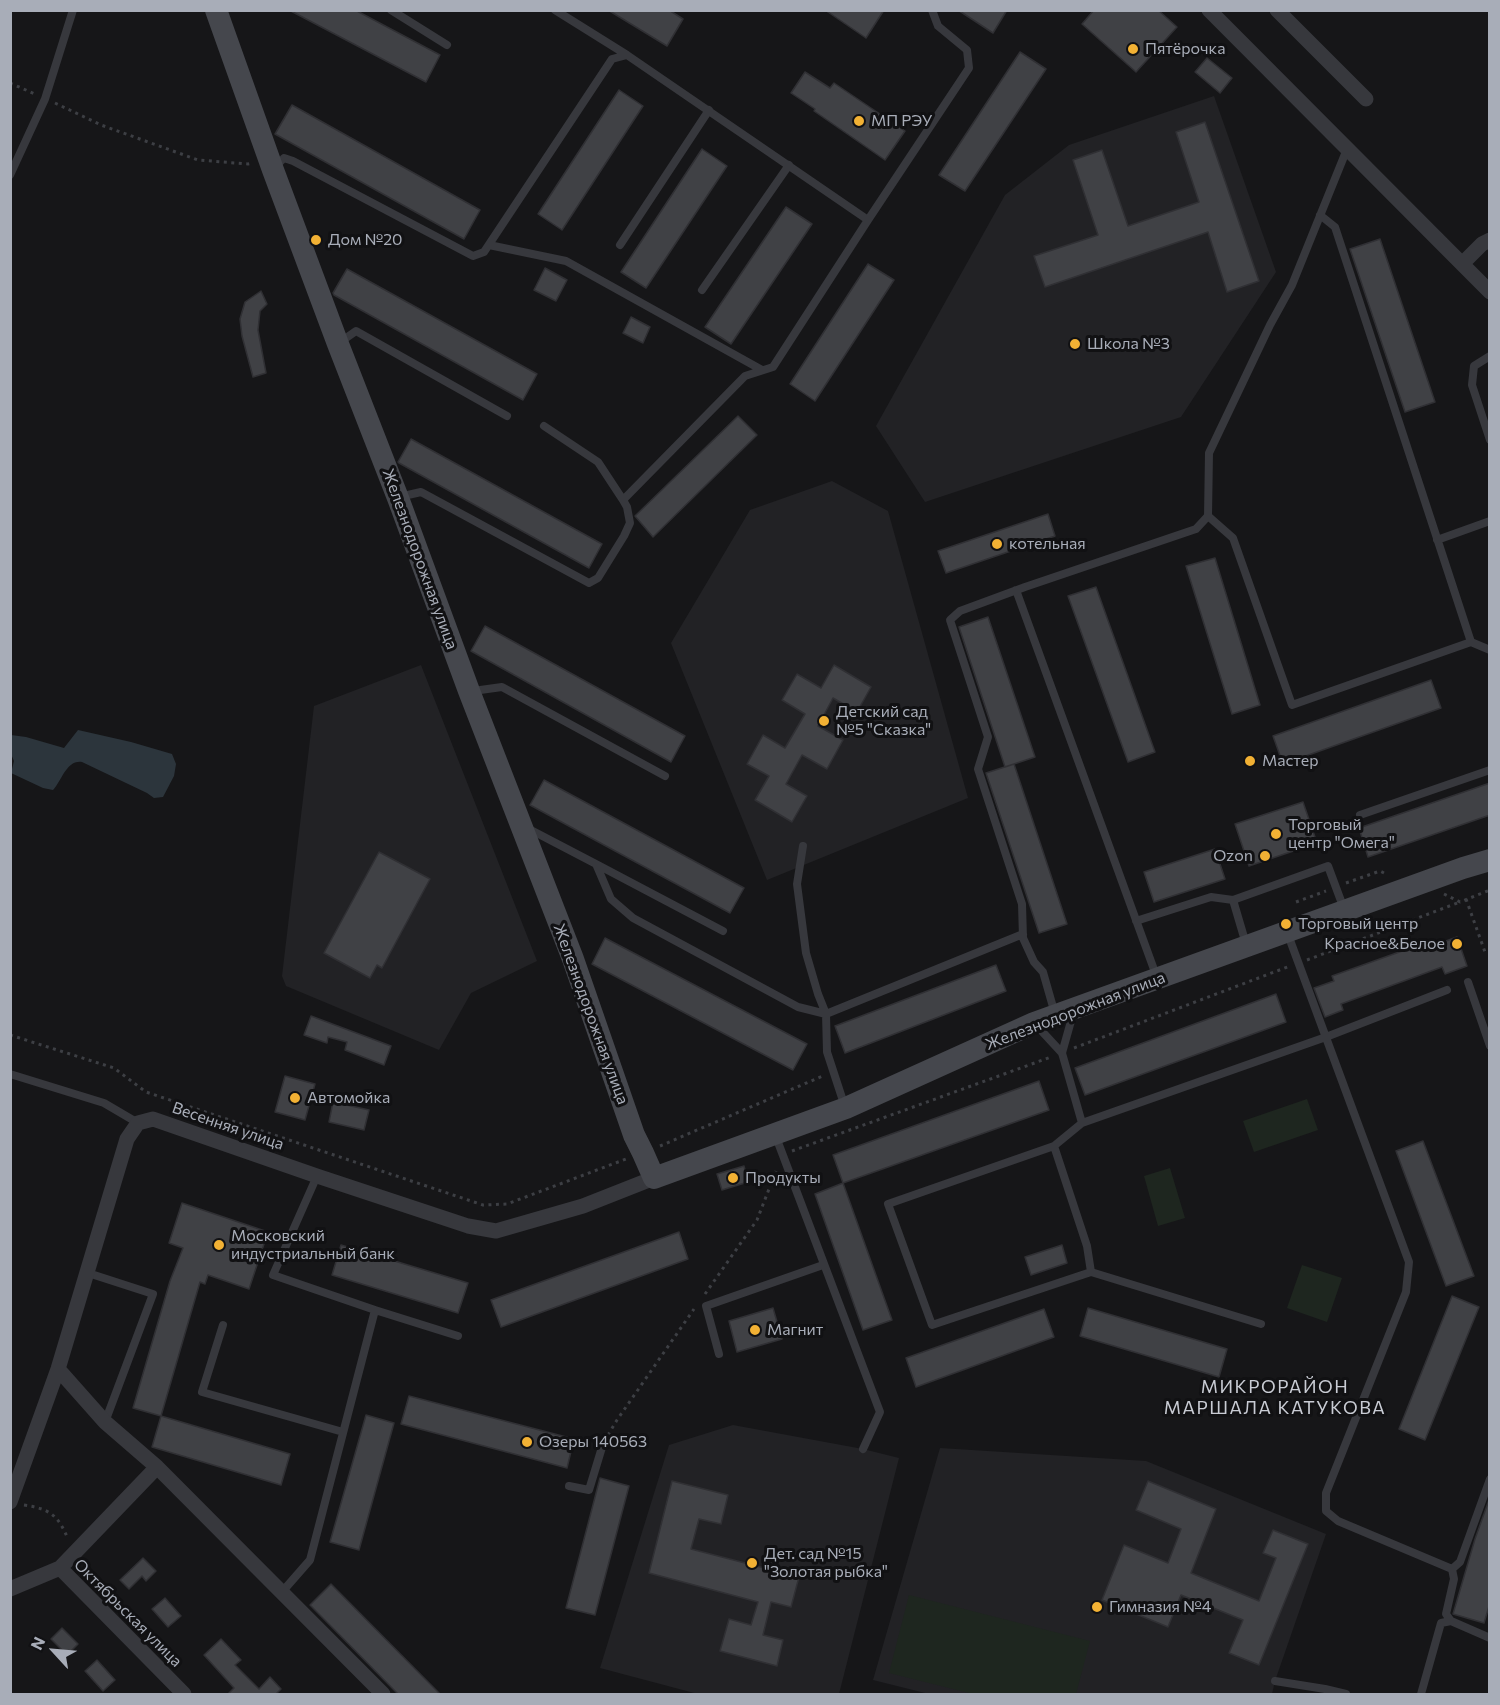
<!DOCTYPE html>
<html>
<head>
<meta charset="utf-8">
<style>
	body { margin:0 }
	#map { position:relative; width:1500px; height:1705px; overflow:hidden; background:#161618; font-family:Commissioner,sans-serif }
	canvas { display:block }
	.frame { position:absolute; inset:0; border:12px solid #a8adb8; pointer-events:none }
	.north { position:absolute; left:24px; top:1621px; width:60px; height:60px; -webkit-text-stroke:4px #111113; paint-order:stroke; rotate:296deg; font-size:16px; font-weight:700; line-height:24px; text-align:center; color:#a8adb8 }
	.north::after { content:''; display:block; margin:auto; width:21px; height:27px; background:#a8adb8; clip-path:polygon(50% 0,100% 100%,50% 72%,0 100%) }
</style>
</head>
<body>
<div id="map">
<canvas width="1500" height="1705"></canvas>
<div class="frame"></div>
<div class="north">N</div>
</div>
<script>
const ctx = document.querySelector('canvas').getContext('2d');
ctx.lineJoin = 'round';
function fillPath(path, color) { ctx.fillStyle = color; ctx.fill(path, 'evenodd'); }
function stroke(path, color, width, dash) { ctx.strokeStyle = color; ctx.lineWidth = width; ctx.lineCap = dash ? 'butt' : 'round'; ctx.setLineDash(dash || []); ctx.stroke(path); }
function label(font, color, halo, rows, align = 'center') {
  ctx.font = font + ' Commissioner,sans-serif'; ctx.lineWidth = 6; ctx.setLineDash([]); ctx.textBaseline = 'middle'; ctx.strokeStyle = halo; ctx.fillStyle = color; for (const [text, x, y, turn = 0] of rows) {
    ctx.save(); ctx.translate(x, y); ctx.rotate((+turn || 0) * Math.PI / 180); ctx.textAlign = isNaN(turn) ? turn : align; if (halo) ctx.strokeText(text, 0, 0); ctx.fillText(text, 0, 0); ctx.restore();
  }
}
fillPath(new Path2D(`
	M1214,96L1276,272L1181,417L925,502L876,426L1005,195L1069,145Z
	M832,481L888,511L968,798L767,880L671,643L750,510Z
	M421,665L537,961L471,993L439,1050L286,986L282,976L314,706Z
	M733,1425L863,1449L899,1458L839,1694H698L600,1668L669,1445Z
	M940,1448L1146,1461L1326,1534L1275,1681L1272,1694H929L873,1680Z`), '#222225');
fillPath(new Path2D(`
	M1307,1099L1318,1130L1254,1152L1243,1121Z
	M1170,1168L1185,1218L1158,1226L1144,1176Z
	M1302,1265L1342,1278L1327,1322L1287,1308Z
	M909,1595L1090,1641L1076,1694H973L889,1673Z`), '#1e261f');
fillPath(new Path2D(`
	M78,730L131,742L172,754L176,764L174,776L163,797L154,798L147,793L82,762C66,760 62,781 53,790L43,788L11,773L14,761L11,754V735L26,737L64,748Z`), '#2c353c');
const building = new Path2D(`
	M289,10H355L440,55L426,82Z
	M608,10H669L683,19L667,46Z
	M825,10H884L866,38Z
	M958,10H1007L993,33Z
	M1094,10H1158L1177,27L1136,72L1082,24Z
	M1020,52L1046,69L965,191L939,175Z
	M1207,58L1232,78L1220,93L1195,72Z
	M805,72L830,88L834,83L905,131L885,160L814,111L815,109L791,93Z
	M619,90L643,106L562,230L538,214Z
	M292,105L480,210L464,239L275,134Z
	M1205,122L1259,281L1227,292L1208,232L1045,287L1034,256L1098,235L1073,160L1102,150L1128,226L1199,202L1176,132Z
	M702,149L727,166L646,288L621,272Z
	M786,207L812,224L731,344L705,327Z
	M1380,239L1435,402L1405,412L1350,249Z
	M868,264L894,280L815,401L790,384Z
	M545,268L567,280L556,301L534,290Z
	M347,269L537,374L523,400L334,295L333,293Z
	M261,291L267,304L260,311L258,330L266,373L253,377L242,336L240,319L245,302Z
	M631,317L650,327L643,343L623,333Z
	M738,416L757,435L653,537L635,516Z
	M411,439L602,544L589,568L399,463L398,462Z
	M1048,514L1055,536L946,573L938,551Z
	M1215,558L1260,705L1232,714L1186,566Z
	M1096,587L1155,752L1128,762L1068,596Z
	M988,617L1035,757L1005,767L959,627Z
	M485,626L685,736L671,762L471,651Z
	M834,665L871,687L857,712L833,698L818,726L843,740L827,769L802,755L786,784L807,796L792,822L755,800L769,776L747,764L763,735L785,748L805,714L782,700L797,674L821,688Z
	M1431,680L1441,708L1283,764L1273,736Z
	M1014,764L1067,924L1039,933L986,773Z
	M544,780L744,888L730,913L530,805Z
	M1490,783V815L1368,857L1359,828Z
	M1303,802L1317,843L1249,866L1235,824Z
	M1215,849L1225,879L1154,902L1144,872Z
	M379,852L430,879L382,968L377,965L370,978L324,953Z
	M1457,937L1467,966L1445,974L1442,967L1341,1004L1343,1010L1325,1017L1314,988L1334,981L1332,976L1433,940L1435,945Z
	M605,938L807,1044L793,1070L592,964Z
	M996,965L1006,991L845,1053L835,1026Z
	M1276,994L1286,1022L1085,1095L1075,1068Z
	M311,1016L391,1046L384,1065L345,1050L347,1042L328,1037L327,1043L304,1035Z
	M285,1076L315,1084L305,1120L275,1112Z
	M1039,1081L1049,1110L843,1183L833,1155Z
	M333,1102L369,1110L364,1130L329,1122Z
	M1423,1141L1474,1276L1446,1286L1396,1151Z
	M744,1166L748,1182L722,1190L717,1174Z
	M843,1183L892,1320L863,1330L815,1194Z
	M182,1203L268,1232L249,1289L208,1275L205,1284L200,1282L161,1416L133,1408L170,1281L183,1248L169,1243Z
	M679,1232L688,1259L501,1327L491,1300Z
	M341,1245L468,1283L458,1313L332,1275Z
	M1062,1245L1067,1263L1031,1275L1025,1257Z
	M1452,1296L1479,1307L1425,1440L1399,1429Z
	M773,1308L782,1339L737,1352L729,1321Z
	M1088,1308L1227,1349L1219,1377L1080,1336Z
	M1044,1309L1054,1337L916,1387L906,1358Z
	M409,1396L574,1439L567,1468L401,1424Z
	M366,1415L394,1423L359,1550L330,1542Z
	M161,1416L290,1454L281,1485L152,1447Z
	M600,1478L629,1486L595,1615L566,1608Z
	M672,1481L728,1495L721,1524L699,1519L691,1549L799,1577L791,1607L771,1602L763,1635L783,1640L777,1666L720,1651L729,1619L751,1625L758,1602L649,1573Z
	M1148,1481L1216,1509L1191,1573L1259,1601L1276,1558L1263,1553L1273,1530L1308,1544L1259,1665L1229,1653L1243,1620L1181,1595L1168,1627L1102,1600L1124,1545L1168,1563L1181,1529L1136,1510Z
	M1489,1500L1490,1603L1484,1623L1453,1614L1475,1539Z
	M143,1558L156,1571L146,1581L142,1576L129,1589L120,1580Z
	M331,1584L441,1695H399L310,1605Z
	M165,1598L181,1616L168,1627L152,1609Z
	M62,1628L78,1644L67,1655L51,1639Z
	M221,1639L241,1660L235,1665L259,1689L270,1677L281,1689L275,1695H227L234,1688L204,1655Z
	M97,1660L115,1680L103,1691L85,1671Z`);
fillPath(building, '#404145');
stroke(building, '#303034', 1.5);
stroke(new Path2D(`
	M10,83L35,94
	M55,103L101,125L198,160L248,164L253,163
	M1346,883L1380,871L1388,875
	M1444,894L1460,902L1490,890
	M1466,899L1485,952L1490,951
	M1296,902L1326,891
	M1307,960L1460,902
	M10,1035L114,1068L146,1092L483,1205L507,1204L626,1159
	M1074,1048L1290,966
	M660,1146L825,1075
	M792,1151L1051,1057
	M705,1294L757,1220L776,1171
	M608,1435L617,1420L694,1309
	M24,1505C50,1509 58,1515 68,1539`), '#3d3f44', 3, [3, 4.5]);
stroke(new Path2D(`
	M391,10L447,45
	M555,10L627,55
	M274,168L284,158L293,161L473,256L484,252L612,59L627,55L868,220
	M10,175L45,99L73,10
	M1320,215L1335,227L1471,642L1490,650
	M489,245L566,261L762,370
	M620,245L709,110
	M702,290L789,165
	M339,343L356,331L507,416
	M1490,356L1474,366L1472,385L1490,440
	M544,426L598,462L623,500
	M399,497L421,492L589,583L598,578L624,536L630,523L627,507L623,500L745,376L773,367L868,220L969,68L967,50L938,26L932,10
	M1208,516L1233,538L1292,705L1471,642
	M1437,540L1490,521
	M1016,590L1156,975
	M473,691L502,687L665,776
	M1360,815L1490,770
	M527,828L596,864L611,899L633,918L798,1007L826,1014
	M803,846L797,884L806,953L818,994L826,1014
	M596,864L723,931
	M1136,921L1211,897L1233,900
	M1287,932L1409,1262L1406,1292L1326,1493V1511L1338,1521L1452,1569L1454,1579L1446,1614L1451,1621L1490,1638
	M1246,944L1233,900L1328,866L1344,909
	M1468,982L1490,1046
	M1055,1014L1043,972L1034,962L1023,938L1022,904L978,769L988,737L950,620L960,611L1025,587L1196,529L1208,516L1209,453L1270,325L1292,285L1347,149
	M1037,1026L1062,1053L1082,1123
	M1062,1053L1073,1014
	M10,1074L104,1103L138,1123
	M845,1107L827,1052L826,1014L1023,934
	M776,1137L880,1412L863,1449
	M1054,1146L1087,1246L1091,1272
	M88,1273L153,1294L105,1422
	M375,1310L458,1336
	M1261,1324L1091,1272L932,1325L888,1204L1054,1146L1082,1123L1326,1037L1447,990
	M223,1325L202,1392L343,1432
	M719,1354L706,1306L823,1265
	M569,1486L589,1490L603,1444
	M1452,1569L1460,1562L1490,1479
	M282,1592L310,1560L375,1310L273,1275L317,1176
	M1275,1681L1325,1689L1346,1694
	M1421,1694L1441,1623L1451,1621`), '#37383d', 8);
stroke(new Path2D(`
	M1209,10L1490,292
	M1277,10L1366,99
	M1462,264L1482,244L1490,240
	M58,1369L105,1422L157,1467L383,1694
	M10,1502L58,1369L127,1139L138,1123L153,1119L317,1176L468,1226L496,1231L583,1206L654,1178
	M60,1568L157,1467
	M10,1589L60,1568L184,1694`), '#37383d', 15);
stroke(new Path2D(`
	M216,10L273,170L338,344L398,498L469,691L573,959L634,1135L643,1153L654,1178L846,1108L1034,1023L1463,868L1490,860`), '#45474d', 22);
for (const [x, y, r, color] of [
	[1133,49,6,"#f2b134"],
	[859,121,6,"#f2b134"],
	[316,240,6,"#f2b134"],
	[1075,344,6,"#f2b134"],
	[997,544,6,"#f2b134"],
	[824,721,6,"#f2b134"],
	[1250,761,6,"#f2b134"],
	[1276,834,6,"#f2b134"],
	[1265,856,6,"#f2b134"],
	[1286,924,6,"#f2b134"],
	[1457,944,6,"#f2b134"],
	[295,1098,6,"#f2b134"],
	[733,1178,6,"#f2b134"],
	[219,1245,6,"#f2b134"],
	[755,1330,6,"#f2b134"],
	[527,1442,6,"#f2b134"],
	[752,1563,6,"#f2b134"],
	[1097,1607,6,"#f2b134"]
]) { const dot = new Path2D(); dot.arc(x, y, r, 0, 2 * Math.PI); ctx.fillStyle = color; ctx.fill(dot); stroke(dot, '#111113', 2); }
label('16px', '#a8adb8', '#111113', [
	["Пятёрочка",1145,49],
	["МП РЭУ",871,121],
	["Дом №20",328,240],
	["Школа №3",1087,344],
	["котельная",1009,544],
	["Детский сад",836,712],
	["№5 \"Сказка\"",836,730],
	["Мастер",1262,761],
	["Торговый",1288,825],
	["центр \"Омега\"",1288,843],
	["Ozon",1253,856,"right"],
	["Торговый центр",1298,924],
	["Красное&Белое",1445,944,"right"],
	["Автомойка",307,1098],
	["Продукты",745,1178],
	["Московский",231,1236],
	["индустриальный банк",231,1254],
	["Магнит",767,1330],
	["Озеры 140563",539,1442],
	["Дет. сад №15",764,1554],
	["\"Золотая рыбка\"",764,1572],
	["Гимназия №4",1109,1607]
], 'left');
label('16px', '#a8adb8', '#111113', [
	["Железнодорожная улица",420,559,70],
	["Железнодорожная улица",1075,1011,-21],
	["Железнодорожная улица",591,1014,70],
	["Весенняя улица",228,1126,19],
	["Октябрьская улица",128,1613,45]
]);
ctx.letterSpacing = '1.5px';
label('18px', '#c9ccd4', '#111113', [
	["МИКРОРАЙОН",1275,1387],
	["МАРШАЛА КАТУКОВА",1275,1408]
]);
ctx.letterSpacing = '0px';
</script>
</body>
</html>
